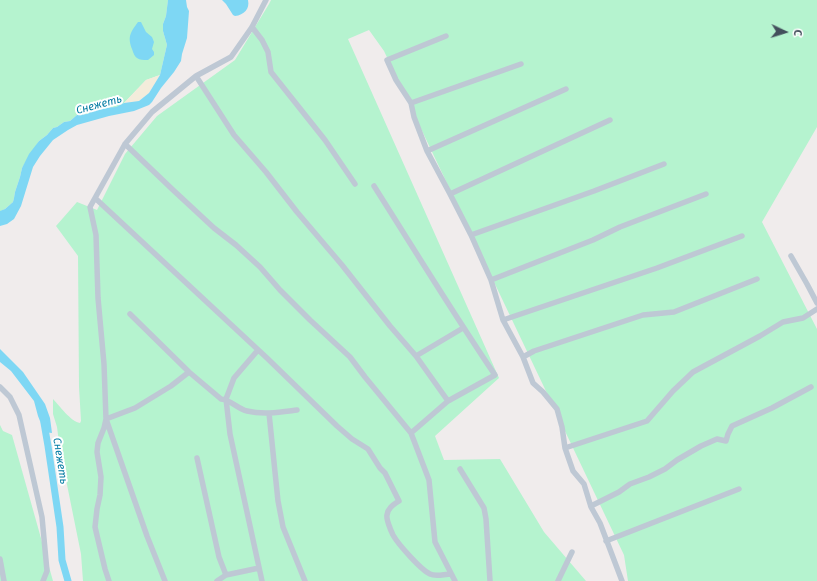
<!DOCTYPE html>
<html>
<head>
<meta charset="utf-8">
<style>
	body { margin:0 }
	#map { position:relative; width:817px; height:581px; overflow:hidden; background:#f0ecec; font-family:"Fira Sans",sans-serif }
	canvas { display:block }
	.north { position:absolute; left:765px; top:12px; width:40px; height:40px; -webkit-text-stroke:3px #fff; paint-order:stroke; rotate:94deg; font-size:11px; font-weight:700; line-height:16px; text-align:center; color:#434f5c }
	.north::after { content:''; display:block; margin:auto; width:14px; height:18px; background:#434f5c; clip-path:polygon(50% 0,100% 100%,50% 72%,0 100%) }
</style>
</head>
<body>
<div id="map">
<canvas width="817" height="581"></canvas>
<div class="north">С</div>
</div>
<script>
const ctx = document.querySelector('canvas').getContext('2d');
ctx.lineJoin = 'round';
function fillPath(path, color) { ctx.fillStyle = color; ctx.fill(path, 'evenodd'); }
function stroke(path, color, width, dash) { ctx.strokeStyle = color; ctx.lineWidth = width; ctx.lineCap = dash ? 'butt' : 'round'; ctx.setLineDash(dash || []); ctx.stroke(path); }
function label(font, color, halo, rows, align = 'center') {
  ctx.font = font + ' "Fira Sans",sans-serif'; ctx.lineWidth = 4; ctx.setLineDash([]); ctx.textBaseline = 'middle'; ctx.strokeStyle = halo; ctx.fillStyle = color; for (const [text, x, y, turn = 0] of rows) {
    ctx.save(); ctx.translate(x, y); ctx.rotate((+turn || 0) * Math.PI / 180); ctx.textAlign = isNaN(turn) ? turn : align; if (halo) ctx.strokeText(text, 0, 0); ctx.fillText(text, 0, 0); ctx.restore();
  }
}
fillPath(new Path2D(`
	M0,0H168L166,16L163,24V31L167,45L166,49L160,75L146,80L124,103L116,107L103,108L95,110L87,114L77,115L70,121L64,122L57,127L53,128L47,135L39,141L22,168L20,177L15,192L14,198L13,202L5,209L1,211L0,213Z
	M271,0H817V127L762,222L817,329V581H628L624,555L384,51L369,30L348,39L499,378L435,436L444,460L500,459L544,532L586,581H83L81,554L60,450L57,427L53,414V399C60,406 70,421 80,423L81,421L79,387L78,256L56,226L77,202L97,210L125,154L157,116L235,60L269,4Z
	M0,425L3,431L12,435L53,581H0Z`), '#b5f3cf');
fillPath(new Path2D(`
	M160,75L149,93L139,101L124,103L146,80Z`), '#f3ecdb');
fillPath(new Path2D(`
	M168,0H186L187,7L189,11L187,38L182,54L181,61L174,72L161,88L152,102L149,105L134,111L109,116L77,125L68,130L53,140L40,156L33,167L21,206L14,219L7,224L0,226V211L5,209L13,202L14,198L15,192L20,177L22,168L29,154L39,141L47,135L53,128L57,127L64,122L70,121L77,115L87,114L95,110L103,108L116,107L124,103L139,101L149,93L160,75L166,49L167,45L163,31V24L166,16Z
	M222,0H248C250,9 244,15 235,16L233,15L226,4Z
	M138,22H141L146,32L152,37L154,42L152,49L154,52V55L148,60C138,60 135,59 132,49C127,36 131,32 138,22Z
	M0,349L23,372L45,404L50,418L52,433L43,432L42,426L38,416L34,401L11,371L0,362Z`), '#7ed7f4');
stroke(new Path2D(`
	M44,423L48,446L60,527L62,560L68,581`), '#7ed7f4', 7);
stroke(new Path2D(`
	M252,27L262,40L268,52L271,72L325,140L355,184
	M446,36L387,60L396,80L411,103L414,117L427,151L450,194L471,235L491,280L503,320L523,357L533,383L543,392L557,409L562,427L565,448L573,471L584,484L591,507L600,523L622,581
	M196,76L234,135L266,172L297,212L342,265L390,326L416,356L448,401
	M411,103L521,64
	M125,144L172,189L214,228L236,245L260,267L280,290L310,320L350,357L365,377L411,433L429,480L435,542L455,581
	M427,151L566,89
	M374,186C414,249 453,313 495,375L448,401L411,433
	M450,194L610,120
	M95,198L268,359L337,426L352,439L368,449L380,468L385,473L399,501C393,505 388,508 387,515C386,519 391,531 393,535C398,544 421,570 430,574C436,577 444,574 451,574
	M471,235L594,191L664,164
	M791,256L807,284L817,303
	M491,280L593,240L620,227L706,194
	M130,314L189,372L221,399C231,400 238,409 247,411C264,415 281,412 297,410
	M503,320L657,268L742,236
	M258,350L234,378L226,399L230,434L262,581
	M416,356L463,328
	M523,357L534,351L643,315L674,312L757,279
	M0,387L10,397L19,415L42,517L47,571L43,581
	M269,413L275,472L278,501L283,527L305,581
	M106,419L147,536L165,581
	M106,419L135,408L171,386L189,372
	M565,448L647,421L673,391L693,372L760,336L783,322L803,318L817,309
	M197,458L219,557L226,575
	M460,469L484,508L486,519L490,581
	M591,506L619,492L630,484L649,477L665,469L677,460L701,446L717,439L726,441L728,434L732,426L772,408L811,387
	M606,541L739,489
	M0,559L4,581
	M109,581L105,569L95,527L97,509L100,495L101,477L97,452L98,443L104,428L106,419L104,364L98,298L96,235L90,207L125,144L152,112L196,76L231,57L252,27L266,0
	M217,581L226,575L259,568
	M558,581L572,552`), '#bec8d4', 5.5);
label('italic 11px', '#027aa2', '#fff', [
	["Снежеть",99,105,-15],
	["Снежеть",60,461,81]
]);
</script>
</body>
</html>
